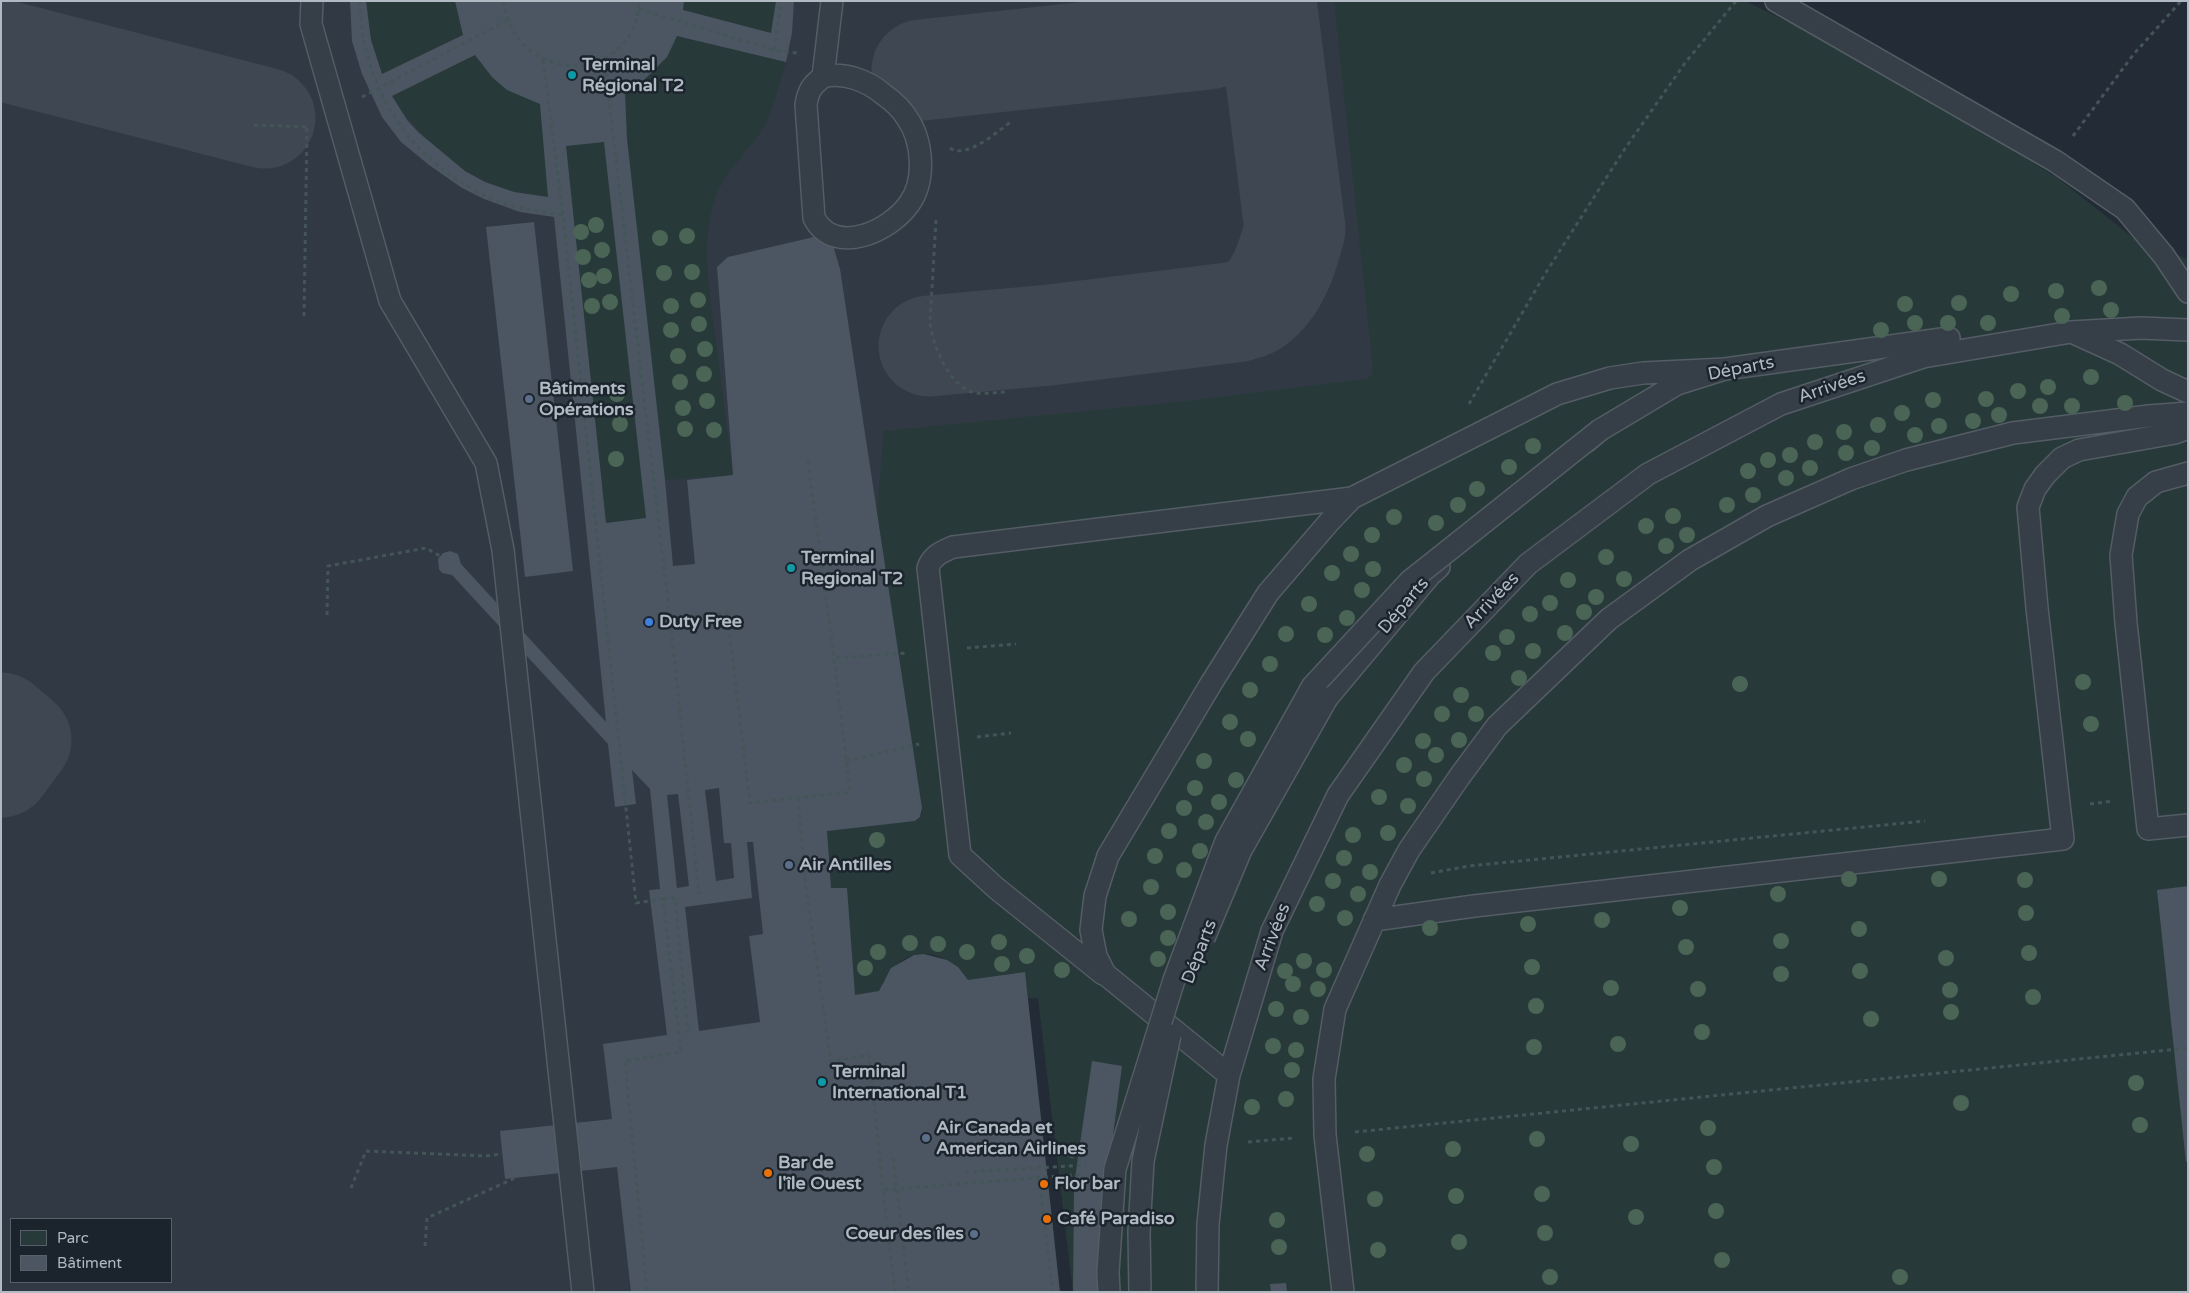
<!DOCTYPE html>
<html>
<head>
<meta charset="utf-8">
<style>
	body { margin:0 }
	#map { position:relative; width:2189px; height:1293px; overflow:hidden; background:#232c36; font-family:"Varela Round",sans-serif }
	canvas { display:block }
	.frame { position:absolute; inset:0; border:2px solid #b1b9c3; pointer-events:none }
	.legend { position:absolute; left:10px; top:1218px; width:162px; height:65px; box-sizing:border-box; background:#1b232c; border:1px solid #575f68; margin:0; padding:6px 9px; list-style:none; font-size:15px; color:#b1b9c3 }
	.legend li { display:flex; align-items:center; gap:10px; height:25px }
	.legend b { width:25px; border:1px solid #575f68 }
</style>
</head>
<body>
<div id="map">
<canvas width="2189" height="1293"></canvas>
<div class="frame"></div>
<ul class="legend">
<li><b style="height:14px;background:#273a39"></b>Parc</li>
<li><b style="height:14px;background:#4b5662"></b>Bâtiment</li>
</ul>
</div>
<script>
const ctx = document.querySelector('canvas').getContext('2d');
ctx.lineJoin = 'round';
function fillPath(path, color) { ctx.fillStyle = color; ctx.fill(path, 'evenodd'); }
function stroke(path, color, width, dash) { ctx.strokeStyle = color; ctx.lineWidth = width; ctx.lineCap = dash ? 'butt' : 'round'; ctx.setLineDash(dash || []); ctx.stroke(path); }
function label(font, color, halo, rows, align = 'center') {
  ctx.font = font + ' "Varela Round",sans-serif'; ctx.lineWidth = 5; ctx.setLineDash([]); ctx.textBaseline = 'middle'; ctx.strokeStyle = halo; ctx.fillStyle = color; for (const [text, x, y, turn = 0] of rows) {
    ctx.save(); ctx.translate(x, y); ctx.rotate((+turn || 0) * Math.PI / 180); ctx.textAlign = isNaN(turn) ? turn : align; if (halo) ctx.strokeText(text, 0, 0); ctx.fillText(text, 0, 0); ctx.restore();
  }
}
fillPath(new Path2D(`
	M1,1H1428L1466,352L1353,459L873,518L903,832L849,988L997,970L1036,1292H1ZM11,1219H171V1282H11Z`), '#303944');
fillPath(new Path2D(`
	M366,1H455L463,35L382,74L371,40Z
	M684,1H776L771,33L683,10Z
	M1334,1H1745L1879,66L2059,179L2132,237L2188,259V1292H1073L1038,998H1028L1024,973L968,980C939,941 898,946 879,991L855,995L831,888L827,831L915,821L920,817L922,812L877,512L884,431L1188,401L1366,379L1372,375L1373,369Z
	M677,36L786,62C780,80 773,112 764,127C748,152 725,170 715,199C699,244 711,297 716,342C722,387 727,431 733,475L665,480L627,139L625,93C651,76 664,65 677,36Z
	M475,55C497,83 507,91 540,104L548,197C526,194 504,191 484,181C446,163 415,131 392,96Z
	M604,142L646,518L606,523L566,146Z`), '#273a39');
stroke(new Path2D(`
	M1,50L265,118
	M922,70L1208,39C1227,32 1237,18 1249,1
	M929,346L1050,335L1236,312C1242,310 1250,309 1255,305C1279,288 1288,256 1295,229L1266,1
	M1,723L21,740L1,767`), '#3e4752', 101);
fillPath(new Path2D(`
	M350,1H366L371,40L382,74L463,35L455,1H684L683,10L771,33L776,1H794L792,33L786,62L677,36L667,57L643,81L625,93L627,139L665,480L673,566L695,564L687,480L733,475L717,267L728,257L818,236L833,245L840,269L922,808L920,817L915,821L827,831L831,888H847L855,995L879,991L891,968L914,955L924,954L947,960L958,967L968,980L1025,972L1060,1292H631L617,1167L505,1179L500,1131L612,1119L603,1044L667,1035L649,890L660,889L650,789L632,770L636,804L615,807L608,744L452,575L442,573L439,569L438,559L443,553L450,551L458,554L461,564L606,722L554,217L520,212L484,199L462,188L429,165L401,142L382,117L362,74L352,41ZM475,55L492,77L507,90L540,104L548,197L514,192L485,182L465,171L418,132L407,120L392,96ZM604,142L646,518L606,523L566,146ZM719,788L724,843H731L734,878L716,881L705,790ZM678,794L689,886L677,888L667,795ZM747,842H753L763,934L749,936L760,1022L699,1031L685,907L752,898Z
	M534,222L573,571L525,577L486,227Z
	M2188,886V1162H2186L2157,890Z
	M1092,1061L1122,1066L1107,1182L1103,1292H1073L1074,1185Z
	M1286,1283L1287,1292H1271L1270,1284Z`), '#4b5662');
const service = new Path2D(`
	M312,1L311,24L390,301L486,463L503,550L583,1292
	M1776,1L2055,161L2125,209L2164,256L2188,292
	M823,77C843,71 868,81 883,94C893,101 901,108 907,118C923,141 926,181 909,204C890,231 835,257 814,218L806,105C808,91 812,85 823,77L832,1
	M2076,334L2120,354L2162,380L2188,392
	M1586,442L1600,430L1677,384L1725,369L1949,338
	M2188,473L2156,482L2137,497L2128,514L2121,555L2126,623L2148,829L2188,825
	M1327,698L1430,575L1439,567
	M1374,920L1474,906L2063,839L2037,608L2028,507L2035,489L2045,475L2062,458L2079,450L2175,433L2188,428
	M1103,974L996,888L960,855L928,568C932,556 941,552 953,547L1352,498
	M1229,1075L1105,974L1096,956L1091,930L1095,896L1108,856L1212,682L1268,593L1330,521L1352,498L1557,394L1610,378L1643,373L1725,369
	M1207,1292L1208,1224L1216,1145L1229,1075L1272,931L1338,795L1424,672L1528,564L1648,474L1781,404L1923,357L2071,332L2141,328L2188,330
	M1343,1292L1325,1135L1324,1079L1335,1009L1390,885L1409,850L1460,776L1497,726L1609,619L1690,560L1767,516L1851,479L1906,460L2013,433L2149,416L2188,413`);
stroke(service, '#545c65', 24);
stroke(new Path2D(`
	M360,1C361,74 397,141 459,181C472,189 487,198 503,203C522,209 542,212 563,215
	M503,1C517,90 637,83 639,1
	M639,9L774,50L797,53
	M774,50L782,1
	M604,57L670,619L699,894
	M543,60L563,215L636,903L663,899L681,1052L625,1061L647,1292
	M362,97L508,20
	M254,125L309,127
	M2073,136L2133,55L2181,1
	M950,148C966,160 998,131 1012,121
	M936,220L930,322C932,344 948,384 972,392C983,395 996,392 1007,392
	M304,316L307,128
	M1469,404L1545,274L1624,150L1685,63L1736,1
	M808,461L834,658
	M327,615L328,566L426,548L440,556
	M670,619L727,612L750,803L850,792L834,658L908,653
	M967,648L1016,644
	M977,737L1011,733
	M846,761L919,744
	M798,798L806,888L831,1062L869,1055L883,1190
	M2090,804L2114,801
	M1431,873L1469,866L1925,821
	M663,899L675,898L688,1032
	M1355,1132L2188,1048
	M1248,1142L1294,1138
	M1067,1155L1087,1154
	M1070,1156L1086,1161
	M893,1158L909,1292
	M965,1172L1086,1165
	M1039,1178L1053,1292
	M351,1188L366,1151L485,1156L502,1154
	M425,1246L427,1218L515,1178
	M895,1292L883,1190L1084,1174`), '#445557', 3, [4, 4]);
stroke(service, '#363e47', 21);
const serviceBridge = new Path2D(`
	M1204,938L1241,850L1327,698
	M1109,1292L1108,1272L1115,1169L1174,980L1226,841L1312,687L1410,581L1600,430
	M1140,1292L1139,1232L1143,1161L1170,1035`);
stroke(serviceBridge, '#545c65', 24, []);
stroke(serviceBridge, '#363e47', 21);
ctx.fillStyle = '#4a6456';
for (const [x, y] of [
	[596,225],
	[581,232],
	[687,236],
	[660,238],
	[602,250],
	[583,257],
	[692,272],
	[664,273],
	[604,276],
	[589,280],
	[2099,288],
	[2056,291],
	[2011,294],
	[698,300],
	[610,302],
	[1959,303],
	[1905,304],
	[592,306],
	[671,306],
	[2111,310],
	[2062,316],
	[1915,323],
	[1948,323],
	[1988,323],
	[699,324],
	[671,330],
	[1881,330],
	[705,349],
	[678,356],
	[704,374],
	[2091,377],
	[680,382],
	[2048,387],
	[2018,391],
	[617,394],
	[1986,399],
	[1933,400],
	[707,401],
	[2125,403],
	[2040,406],
	[2072,406],
	[683,408],
	[1902,413],
	[1999,415],
	[1973,421],
	[620,424],
	[1878,425],
	[1939,426],
	[685,429],
	[714,430],
	[1844,432],
	[1915,435],
	[1815,442],
	[1533,446],
	[1872,448],
	[1846,453],
	[1790,455],
	[616,459],
	[1768,460],
	[1509,467],
	[1810,468],
	[1748,471],
	[1786,478],
	[1477,489],
	[1753,495],
	[1458,505],
	[1727,505],
	[1673,516],
	[1394,517],
	[1436,523],
	[1646,526],
	[1372,535],
	[1687,535],
	[1666,546],
	[1351,554],
	[1606,557],
	[1373,569],
	[1332,573],
	[1624,579],
	[1568,580],
	[1362,590],
	[1596,597],
	[1550,603],
	[1309,604],
	[1584,612],
	[1530,614],
	[1347,618],
	[1565,633],
	[1286,634],
	[1325,635],
	[1507,637],
	[1533,651],
	[1493,653],
	[1270,664],
	[1519,678],
	[2083,682],
	[1740,684],
	[1250,690],
	[1461,695],
	[1442,714],
	[1476,714],
	[1230,722],
	[2091,724],
	[1248,739],
	[1459,740],
	[1423,741],
	[1436,755],
	[1204,761],
	[1404,765],
	[1424,779],
	[1236,780],
	[1195,788],
	[1379,797],
	[1219,802],
	[1408,806],
	[1184,808],
	[1206,822],
	[1169,831],
	[1388,833],
	[1353,835],
	[877,840],
	[1200,851],
	[1155,856],
	[1344,858],
	[1184,870],
	[1370,872],
	[1849,879],
	[1939,879],
	[2025,880],
	[1333,881],
	[1151,887],
	[1358,894],
	[1778,894],
	[1317,904],
	[1680,908],
	[1168,912],
	[2026,913],
	[1345,918],
	[1129,919],
	[1602,920],
	[1528,924],
	[1430,928],
	[1859,929],
	[1168,938],
	[1781,941],
	[999,942],
	[910,943],
	[938,944],
	[1686,947],
	[878,952],
	[967,952],
	[2029,953],
	[1027,956],
	[1946,958],
	[1158,959],
	[1304,961],
	[1002,964],
	[1532,967],
	[865,968],
	[1062,970],
	[1324,970],
	[1285,971],
	[1860,971],
	[1781,974],
	[1293,984],
	[1611,988],
	[1318,989],
	[1698,989],
	[1950,990],
	[2033,997],
	[1536,1006],
	[1276,1009],
	[1951,1012],
	[1301,1017],
	[1871,1019],
	[1702,1032],
	[1618,1044],
	[1273,1046],
	[1534,1047],
	[1296,1050],
	[1292,1070],
	[2136,1083],
	[1286,1099],
	[1961,1103],
	[1252,1107],
	[2140,1125],
	[1708,1128],
	[1537,1139],
	[1631,1144],
	[1453,1149],
	[1367,1154],
	[1714,1167],
	[1542,1194],
	[1456,1196],
	[1375,1199],
	[1716,1211],
	[1636,1217],
	[1277,1220],
	[1545,1233],
	[1459,1242],
	[1279,1247],
	[1378,1250],
	[1722,1260],
	[1550,1277],
	[1900,1277]
]) { ctx.beginPath(); ctx.arc(x, y, 8, 0, 2 * Math.PI); ctx.fill(); }
for (const [x, y, r, color] of [
	[572,75,5,"#0f9aa8"],
	[529,399,5,"#5c6f8a"],
	[791,568,5,"#0f9aa8"],
	[649,622,5,"#3f7fe0"],
	[789,865,5,"#5c6f8a"],
	[822,1082,5,"#0f9aa8"],
	[926,1138,5,"#5c6f8a"],
	[768,1173,5,"#e8710a"],
	[1044,1184,5,"#e8710a"],
	[1047,1219,5,"#e8710a"],
	[974,1234,5,"#5c6f8a"]
]) { const dot = new Path2D(); dot.arc(x, y, r, 0, 2 * Math.PI); ctx.fillStyle = color; ctx.fill(dot); stroke(dot, '#1b232c', 2); }
label('bold 18px', '#b1b9c3', '#1b232c', [
	["Terminal",582,65],
	["Régional T2",582,86],
	["Bâtiments",539,389],
	["Opérations",539,410],
	["Terminal",801,558],
	["Regional T2",801,579],
	["Duty Free",659,622],
	["Air Antilles",799,865],
	["Terminal",832,1072],
	["International T1",832,1093],
	["Air Canada et",936,1128],
	["American Airlines",936,1149],
	["Bar de",778,1163],
	["l'île Ouest",778,1184],
	["Flor bar",1054,1184],
	["Café Paradiso",1057,1219],
	["Coeur des îles",964,1234,"right"]
], 'left');
label('18px', '#b1b9c3', '#1b232c', [
	["Départs",1741,369,-11],
	["Arrivées",1832,387,-19],
	["Arrivées",1492,601,-46],
	["Départs",1404,606,-50],
	["Arrivées",1273,937,-69],
	["Départs",1200,952,-69]
]);
</script>
</body>
</html>
